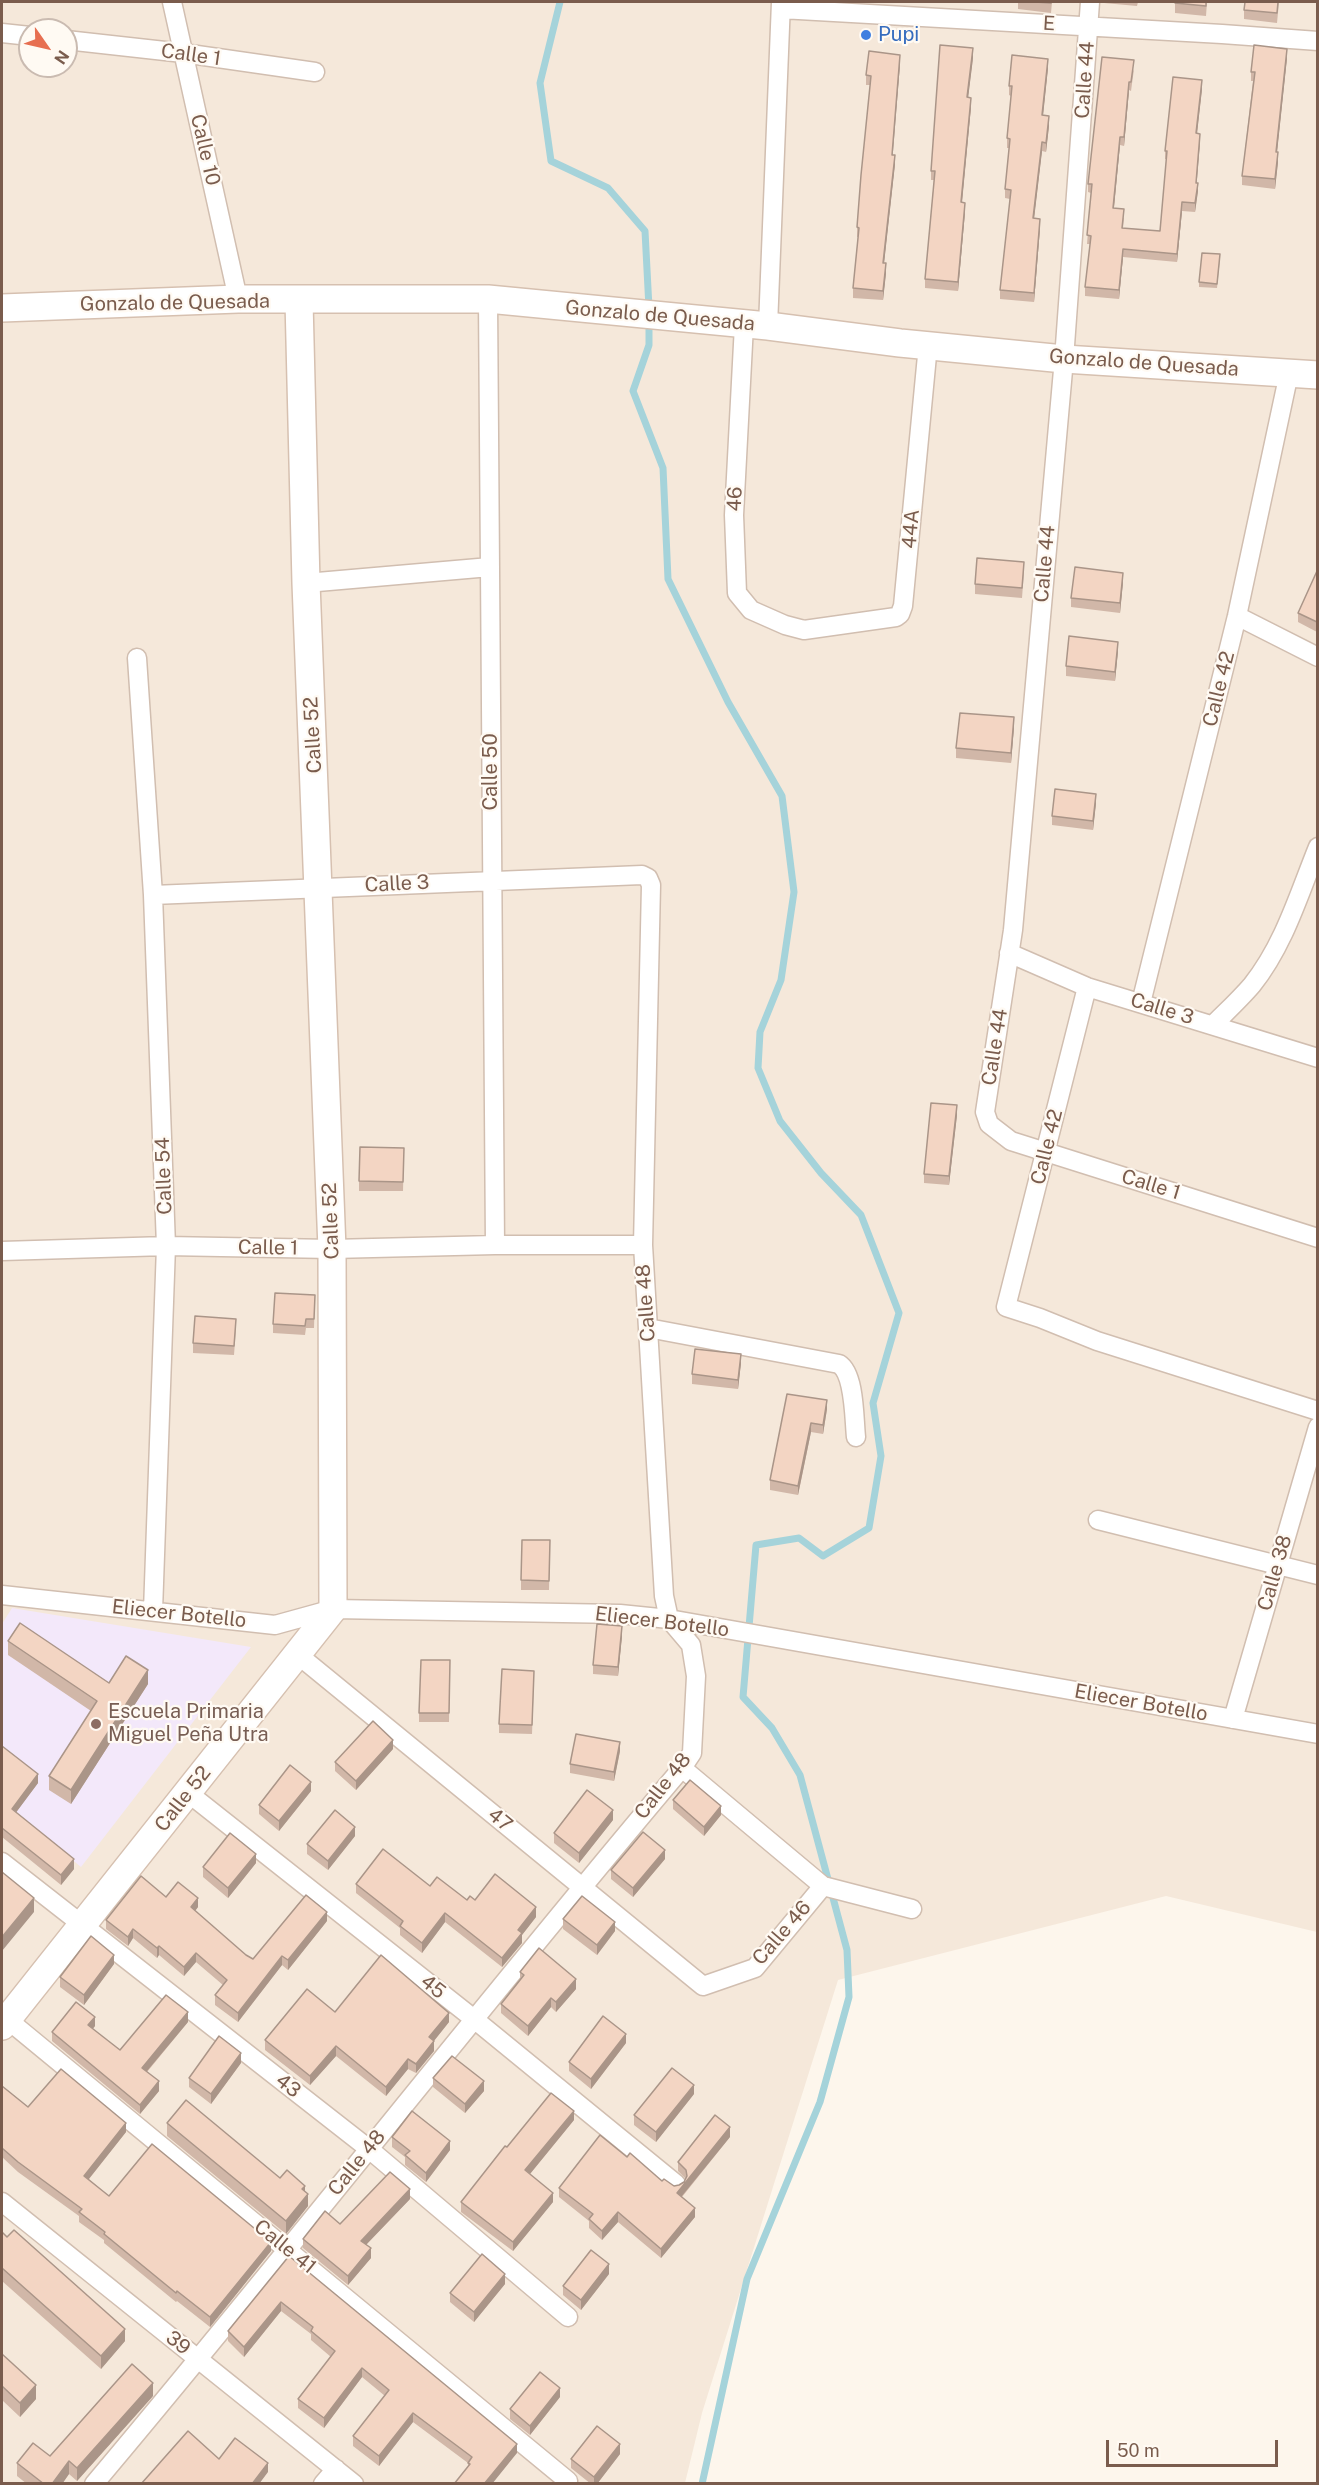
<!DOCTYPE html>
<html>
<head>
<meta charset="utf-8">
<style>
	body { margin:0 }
	#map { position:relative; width:1319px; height:2485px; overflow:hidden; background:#fdf6ec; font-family:"Public Sans",sans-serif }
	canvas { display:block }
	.frame { position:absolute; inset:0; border:3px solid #7a5c4d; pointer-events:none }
	.north { position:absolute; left:18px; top:18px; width:60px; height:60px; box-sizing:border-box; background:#fffaf3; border:2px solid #cabbb1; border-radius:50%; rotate:124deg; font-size:16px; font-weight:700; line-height:24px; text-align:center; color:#7a5c4d }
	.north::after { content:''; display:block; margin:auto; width:21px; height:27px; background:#e76f51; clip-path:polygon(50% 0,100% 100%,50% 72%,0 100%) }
	.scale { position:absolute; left:1106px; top:2440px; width:172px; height:27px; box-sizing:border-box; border:3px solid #7a5c4d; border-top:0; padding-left:8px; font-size:18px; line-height:21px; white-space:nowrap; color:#7a5c4d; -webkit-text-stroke:4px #fffaf3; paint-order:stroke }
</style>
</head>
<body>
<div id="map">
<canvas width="1319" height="2485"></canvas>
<div class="frame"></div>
<div class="north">N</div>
<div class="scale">50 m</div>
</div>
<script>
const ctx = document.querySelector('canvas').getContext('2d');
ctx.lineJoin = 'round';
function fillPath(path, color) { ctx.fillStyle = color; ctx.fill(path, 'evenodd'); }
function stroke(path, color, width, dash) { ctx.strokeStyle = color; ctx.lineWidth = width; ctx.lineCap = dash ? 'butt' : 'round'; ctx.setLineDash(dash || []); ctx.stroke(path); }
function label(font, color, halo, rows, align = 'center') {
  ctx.font = font + ' "Public Sans",sans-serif'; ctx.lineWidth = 4.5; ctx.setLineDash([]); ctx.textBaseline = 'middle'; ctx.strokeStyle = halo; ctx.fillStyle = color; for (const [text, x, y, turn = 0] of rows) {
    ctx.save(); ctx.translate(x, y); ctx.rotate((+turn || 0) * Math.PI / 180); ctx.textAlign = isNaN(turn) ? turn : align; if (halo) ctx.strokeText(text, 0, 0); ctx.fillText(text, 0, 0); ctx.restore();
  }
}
fillPath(new Path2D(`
	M2,2H1317V1932L1166,1896L838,1980L702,2413L685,2483L2,2484ZM30,30H66V66H30Z`), '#f5e8da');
fillPath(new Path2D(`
	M12,1608L251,1647L81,1867L2,1801V1624Z`), '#f3e8fa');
stroke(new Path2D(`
	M560,2L540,83L551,161L608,188L645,231L649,308
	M649,319V345L633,391L663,468L668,579L728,702L782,796L794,892L781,980L760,1032L758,1068L780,1121L821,1173L861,1215L899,1313L873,1403L881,1456L869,1528L823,1556L799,1538L756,1545L743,1697L772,1728L800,1775L847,1950L849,1997L820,2102L747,2279L702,2484`), '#a5d3da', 7);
const street = new Path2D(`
	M172,2L238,299
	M1090,2L1064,359L1013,930L985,1112L989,1124L1011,1141L1318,1238
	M781,9L1222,34L1318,41
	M2,33L30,36
	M66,40L183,53L315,72
	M488,299L495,1245
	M744,325L734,515L737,593L751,610L785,625L804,630L896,617L900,614L903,606L928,345
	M768,326L781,2
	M306,583L490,567
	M1237,616L1318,657
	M137,658L153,895L166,1246L153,1611
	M1009,953L1087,987L1318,1058
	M1087,987L1006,1307L1040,1318L1097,1341L1318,1411
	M1141,1003L1237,616L1289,373
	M1213,1025C1226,1012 1240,999 1252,985C1284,945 1299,894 1318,847
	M2,1251L166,1246L332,1249L495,1245H643
	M648,1328L839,1364C855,1374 854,1419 856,1437
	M1098,1520L1318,1575
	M2,1595L275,1625L333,1609L620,1614L669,1619L1318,1734
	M297,1654L703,1986L755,1968L823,1886
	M1233,1719L1318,1427
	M682,1768L823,1886L912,1909
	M187,1792L474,2019L676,2184
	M2,1862L369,2149L568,2317
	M2,2015L568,2481
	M2,2202L354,2484
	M94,2484C293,2248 482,2004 682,1768L692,1753L696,1676L691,1645L669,1619L664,1596L643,1245L651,885L648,878L642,875L153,895
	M323,2484L336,2469`);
const secondary = new Path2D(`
	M2,308L238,299H488L768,326L900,343L1064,359L1318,375
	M2,2026L333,1609L332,1249L306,583L299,301`);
stroke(street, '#d1beb0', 21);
stroke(secondary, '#d6c0b0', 30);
stroke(street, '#fff', 18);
stroke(secondary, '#fff', 27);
fillPath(new Path2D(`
	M884,2H902V3Z
	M1018,2H1052L1051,13L1018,9Z
	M1104,2H1138L1137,6L1104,3Z
	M1175,2H1207L1206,16L1175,13Z
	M1279,2L1277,23L1244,19V10Z
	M973,58L968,97L971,107L962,203L965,212L958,291L925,288V279L934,180H931V171Z
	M1287,58L1277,152L1278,162L1275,189L1242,185V176L1253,81H1251V72Z
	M900,64L892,155L895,164L884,263L886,273L883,300L853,298V288L858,237H857V227L870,85H866V75Z
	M1048,68L1043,116L1049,126L1046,152L1042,151L1034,218L1040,228L1034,302L1000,299V290L1010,199L1005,198V189L1009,148H1007V138L1011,96L1009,95V86Z
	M1134,69L1131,91L1129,90L1124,146L1120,145L1114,208L1124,218L1123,228L1160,231L1167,159H1165V151L1202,89L1197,134L1200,142L1196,183L1198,191L1195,212L1182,211L1177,262L1123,257L1119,299L1085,296V287L1090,244H1087L1091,193L1088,192V184Z
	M1220,259L1217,288L1199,287V282Z
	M1317,571V632L1298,622V613Z
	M1024,572L1022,598L975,594V584Z
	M1123,582L1120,613L1071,607V598Z
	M1118,651L1115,681L1066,676V666Z
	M1014,727L1011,763L956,758V748Z
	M1096,803L1093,830L1052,825V816Z
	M957,1115L949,1185L924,1183V1174Z
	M404,1148L403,1191H359V1181Z
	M315,1295L314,1328H306L305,1335L273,1333V1324Z
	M236,1328L234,1355L193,1353V1343Z
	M741,1363L738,1389L692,1384V1374Z
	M787,1394L827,1409L823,1434L811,1432L798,1495L770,1490V1480Z
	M550,1540L549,1590H521V1580Z
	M622,1636L618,1676L593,1674V1665Z
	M8,1641L109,1683L148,1684L71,1804L49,1790V1776L91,1711L8,1655Z
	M450,1660L449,1722H419V1713Z
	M534,1680L532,1734L499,1733V1724Z
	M2,1746L38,1783L16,1812L74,1869L61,1885L2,1837Z
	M393,1749L356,1790L335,1771V1762Z
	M620,1751L614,1781L570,1773V1764Z
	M311,1791L279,1831L259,1814V1805Z
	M673,1800L721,1815L704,1836L673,1809Z
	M613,1820L579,1863L554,1843V1833Z
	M355,1836L328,1870L307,1854V1844Z
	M665,1859L633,1897L611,1879V1870Z
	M256,1863L228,1898L203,1877V1867Z
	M356,1884L430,1886L467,1900H475L536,1917L522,1935V1943L502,1967L445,1922L422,1953L400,1935V1928L356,1893Z
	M166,1897L198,1907L195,1911L246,1955L253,1959L327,1921L288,1970L282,1965L238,2022L215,2005V1995L223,1985L196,1962L184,1976L159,1955L157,1958L133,1938L128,1946L106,1929V1920Z
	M563,1919L615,1931L597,1955L563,1929Z
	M114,1964L84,2005L60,1987V1977Z
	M520,1972L576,1989L556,2012L551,2007L528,2036L501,2013V2004L520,1980Z
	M335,2012L449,2022L434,2041V2051L416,2073L408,2069L386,2096L336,2056L310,2085L265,2050V2040Z
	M188,2022L147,2072L159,2091L140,2114L52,2041V2032L95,2026L93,2029L120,2050Z
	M626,2043L591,2089L569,2071V2062Z
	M241,2063L211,2104L189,2087V2078Z
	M433,2078L484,2091L465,2113L433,2087Z
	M2,2086L28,2107L126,2132L89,2179L109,2196L271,2251L210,2327L177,2301L176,2302L104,2243V2240L79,2222V2216L18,2172L2,2157Z
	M694,2094L656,2142L634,2125V2115Z
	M574,2120L530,2174L553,2202L513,2251L461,2212V2202L507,2147Z
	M167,2123L280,2178L305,2191L308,2206L286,2234L167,2136Z
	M392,2137L450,2150L426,2182L405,2165V2157L392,2147Z
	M730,2137L682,2197L695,2217L661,2258L618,2222L602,2240L589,2228V2221L559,2197V2188L627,2157L662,2181L674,2186L679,2185L684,2182L686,2179L678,2171V2162Z
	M410,2199L366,2245L371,2258L348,2285L303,2248V2239L340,2224Z
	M2,2232L125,2341L101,2369L2,2281Z
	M289,2256L517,2453L468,2466V2463L413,2422L379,2466L353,2446V2436L385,2396L362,2377L324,2428L298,2408V2399L331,2357L311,2340V2334L281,2311L244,2357L228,2341V2331Z
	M609,2274L581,2310L563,2295V2286Z
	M505,2284L474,2322L450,2302V2293Z
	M2,2354L36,2399L20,2417L2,2400Z
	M153,2396L77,2481L69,2474L62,2484H27L17,2476V2463L50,2456Z
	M560,2397L530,2435L510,2419V2409Z
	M620,2454L597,2484H591L571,2468V2459Z`), '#d1b7a8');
fillPath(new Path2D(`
	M973,48V58L967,107V97Z
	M1287,49V58L1276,162V152Z
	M900,55V64L892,164V155Z
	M1048,59V68L1042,125V115Z
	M1202,80V89L1196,142V133Z
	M1129,82V90L1124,146V137Z
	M971,98V107L961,212V202Z
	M1049,116V126L1046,152V143Z
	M1200,134V142L1196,191V183Z
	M1120,137V145L1113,217V208Z
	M1042,142V151L1033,228V218Z
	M1278,152V162L1275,189V179Z
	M895,155V164L883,273V263Z
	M1198,183V191L1195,212V203Z
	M1182,202V211L1177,262V254Z
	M965,203V212L958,291V282Z
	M1040,219V228L1034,302V293Z
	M1123,249V257L1119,299V290Z
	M886,263V273L883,300V291Z
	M1123,573V582L1120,613V603Z
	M1118,642V651L1115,681V672Z
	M1014,717V727L1011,763V753Z
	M1096,794V803L1093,830V821Z
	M957,1105V1115L949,1185V1176Z
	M741,1354V1363L738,1389V1380Z
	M827,1400V1409L823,1434V1425Z
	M811,1423V1432L798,1495V1486Z
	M622,1626V1636L618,1676V1667Z
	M148,1670V1684L71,1804V1790Z
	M393,1740V1749L356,1790V1781Z
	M620,1742V1751L614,1781V1772Z
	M38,1774V1783L12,1818V1809Z
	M311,1782V1791L279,1831V1821Z
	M721,1806V1815L704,1836V1827Z
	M613,1810V1820L579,1863V1853Z
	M355,1827V1836L328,1870V1861Z
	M665,1850V1859L633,1897V1888Z
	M256,1854V1863L228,1898V1888Z
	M74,1859V1869L61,1885V1875Z
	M34,1898V1912L2,1951V1937Z
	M198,1898V1907L191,1916V1907Z
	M536,1907V1917L522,1935V1943L502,1967V1958L518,1930Z
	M327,1912V1921L288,1970V1960Z
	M445,1913V1922L422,1953V1943Z
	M615,1922V1931L597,1955V1945Z
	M133,1929V1938L128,1946V1937Z
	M159,1946V1955L157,1958V1948Z
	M196,1953V1962L184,1976V1967Z
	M114,1955V1964L84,2005V1995Z
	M282,1956V1965L238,2022V2013Z
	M576,1979V1989L556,2012V2002Z
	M551,1998V2007L528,2036V2026Z
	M188,2012V2022L142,2077V2068Z
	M449,2013V2022L429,2047V2037Z
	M95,2017V2026L88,2034V2025Z
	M626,2034V2043L591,2089V2079Z
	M434,2041V2051L416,2073V2064Z
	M336,2046V2056L310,2085V2076Z
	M241,2053V2063L211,2104V2094Z
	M408,2059V2069L386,2096V2087Z
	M159,2081V2091L140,2114V2105Z
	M484,2081V2091L465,2113V2104Z
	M694,2085V2094L656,2142V2132Z
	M574,2111V2120L525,2180V2170Z
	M126,2123V2132L84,2185V2176Z
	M730,2127V2137L677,2202V2193Z
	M450,2141V2150L426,2182V2173Z
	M305,2186V2198L308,2194V2206L286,2234V2221L302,2189Z
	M410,2189V2199L361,2250V2241Z
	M553,2193V2202L513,2251V2242Z
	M695,2208V2217L661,2258V2249Z
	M618,2212V2222L602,2240V2231Z
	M271,2242V2251L210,2327V2317Z
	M371,2248V2258L348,2285V2276Z
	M609,2264V2274L581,2310V2300Z
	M505,2274V2284L474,2322V2312Z
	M281,2302V2311L244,2357V2347Z
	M125,2329V2341L101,2369V2356Z
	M362,2368V2377L324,2428V2418Z
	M153,2383V2396L77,2481V2468Z
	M36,2385V2399L20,2417V2403Z
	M560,2388V2397L530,2435V2426Z
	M413,2413V2422L379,2466V2456Z
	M517,2444V2453L492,2484H484Z
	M620,2444V2454L597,2484H594V2477Z
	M69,2461V2474L62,2484H52Z
	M268,2463V2472L259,2484H252Z`), '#aa9588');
const building = new Path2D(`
	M1035,2H1051V3Z
	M1175,2H1206V6L1175,3Z
	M1245,2H1278L1277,13L1244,10Z
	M940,45L973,48L967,97L971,98L961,202L965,203L958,282L925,279L935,171H931Z
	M1254,45L1287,49L1276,152H1278L1275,179L1242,176L1255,72H1251Z
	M869,51L900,55L892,155H895L883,263H886L883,291L853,288L859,228L857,227L861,175L871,76L866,75Z
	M1012,55L1048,59L1042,115L1049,116L1046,143L1042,142L1033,218L1040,219L1034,293L1000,290L1011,190L1005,189L1010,139L1007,138L1012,86H1009Z
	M1102,57L1134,60L1131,82H1129L1124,137H1120L1113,208L1124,209L1122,228L1160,231L1167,151H1165L1173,77L1202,80L1196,133L1200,134L1196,183H1198L1195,203L1182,202L1177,254L1123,249L1119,290L1085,287L1091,236L1087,235L1092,184H1088Z
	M1202,253L1220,254L1217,284L1199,282Z
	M977,558L1024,562L1022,588L975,584Z
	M1075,567L1123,573L1120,603L1071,598Z
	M1317,571V622L1298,613Z
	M1069,636L1118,642L1115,672L1066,666Z
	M960,713L1014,717L1011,753L956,748Z
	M1055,789L1096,794L1093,821L1052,816Z
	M931,1103L957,1105L949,1176L924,1174Z
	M360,1147L404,1148L403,1182L359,1181Z
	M275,1293L315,1295L314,1319H306L305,1326L273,1324Z
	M195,1316L236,1319L234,1346L193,1343Z
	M695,1349L741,1354L738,1380L692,1374Z
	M787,1394L827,1400L823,1425L811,1423L798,1486L770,1480Z
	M522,1540H550L549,1581L521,1580Z
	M20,1623L109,1683L126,1656L148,1670L71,1790L49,1776L97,1701L8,1641Z
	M597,1624L622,1626L618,1667L593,1665Z
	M421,1660H450L449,1713H419Z
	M502,1669L534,1671L532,1725L499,1724Z
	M373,1721L393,1740L356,1781L335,1762Z
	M576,1734L620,1742L614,1772L570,1764Z
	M2,1746L38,1774L12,1809L74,1859L61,1875L2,1828Z
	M290,1765L311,1782L279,1821L259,1805Z
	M690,1780L721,1806L704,1827L673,1800Z
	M587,1790L613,1810L579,1853L554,1833Z
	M335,1810L355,1827L328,1861L307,1844Z
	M643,1832L665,1850L633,1888L611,1870Z
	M230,1833L256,1854L228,1888L203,1867Z
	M383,1849L430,1886L437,1877L467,1900L470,1896L475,1900L495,1874L536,1907L518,1930L522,1933L502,1958L445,1913L422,1943L400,1926L403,1921L356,1884Z
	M2,1872L34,1898L2,1937Z
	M141,1876L166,1897L178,1882L198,1898L191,1907L246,1955L253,1959L306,1895L327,1912L288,1960L282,1956L238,2013L215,1995L227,1980L196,1953L184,1967L159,1946L157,1948L133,1929L128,1937L106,1920Z
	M582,1896L615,1922L597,1945L563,1919Z
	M91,1936L114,1955L84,1995L60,1977Z
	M539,1948L576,1979L556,2002L551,1998L528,2026L501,2004L524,1975L520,1972Z
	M381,1955L449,2013L429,2037L434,2041L416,2064L408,2059L386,2087L336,2046L310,2076L265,2040L307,1989L335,2012Z
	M166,1995L188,2012L142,2068L159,2081L140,2105L52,2032L76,2002L95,2017L88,2025L120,2050Z
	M603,2016L626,2034L591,2079L569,2062Z
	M219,2036L241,2053L211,2094L189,2078Z
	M452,2056L484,2081L465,2104L433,2078Z
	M672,2068L694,2085L656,2132L634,2115Z
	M61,2069L126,2123L84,2176L109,2196L152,2144L271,2242L210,2317L177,2291L176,2293L104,2234L105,2232L79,2212L82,2209L18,2162L2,2148V2086L28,2107Z
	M551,2093L574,2111L525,2170L553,2193L513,2242L461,2202L505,2146L507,2147Z
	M186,2100L280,2178L287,2170L305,2186L302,2189L308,2194L286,2221L167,2123Z
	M412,2111L450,2141L426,2173L405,2155L410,2151L392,2137Z
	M715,2115L730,2127L677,2193L695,2208L661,2249L618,2212L602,2231L589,2219L593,2214L559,2188L600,2135L627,2157L630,2153L662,2181L664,2179L674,2186L679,2185L684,2182L687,2176L686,2170L678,2162Z
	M390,2172L410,2189L361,2241L371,2248L348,2276L303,2239L325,2211L340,2224Z
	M14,2230L125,2329L101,2356L2,2268V2232L7,2237Z
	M591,2250L609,2264L581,2300L563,2286Z
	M482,2254L505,2274L474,2312L450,2293Z
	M289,2256L517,2444L484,2484H454L470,2464L468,2463L472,2457L413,2413L379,2456L353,2436L389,2390L362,2368L324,2418L298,2399L335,2351L311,2331L313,2327L281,2302L244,2347L228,2331Z
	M2,2354L36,2385L20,2403L2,2386Z
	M132,2364L153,2383L77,2468L69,2461L52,2484H44L17,2463L33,2443L50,2456Z
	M540,2372L560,2388L530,2426L510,2409Z
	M597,2426L620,2444L594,2477L571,2459Z
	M188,2431L219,2459L235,2438L268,2463L252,2484H141Z`);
fillPath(building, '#f3d5c3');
stroke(building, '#aa9588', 1.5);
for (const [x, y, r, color] of [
	[866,35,6,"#3f7fe0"],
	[96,1724,6,"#8d6e63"]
]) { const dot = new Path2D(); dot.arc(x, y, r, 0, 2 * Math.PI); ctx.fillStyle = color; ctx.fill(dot); stroke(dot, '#fffaf3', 2); }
label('20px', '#7a5c4d', '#fffaf3', [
	["E",1049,24,3],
	["Calle 1",191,55,8],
	["Calle 44",1085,80,-86],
	["Calle 10",205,150,77],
	["Gonzalo de Quesada",175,303,-1],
	["Gonzalo de Quesada",660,316,5],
	["Gonzalo de Quesada",1144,363,4],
	["46",735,499,-88],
	["44A",911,529,-85],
	["Calle 44",1045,564,-85],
	["Calle 42",1219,689,-76],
	["Calle 52",313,735,-93],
	["Calle 50",491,772,-90],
	["Calle 3",397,884,-3],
	["Calle 3",1162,1009,17],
	["Calle 44",995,1047,-81],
	["Calle 42",1047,1147,-76],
	["Calle 54",164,1176,-92],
	["Calle 1",1151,1185,17],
	["Calle 52",331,1221,-92],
	["Calle 1",268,1248,1],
	["Calle 48",646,1303,-94],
	["Calle 38",1275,1573,-74],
	["Eliecer Botello",179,1614,6],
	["Eliecer Botello",662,1622,7],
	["Eliecer Botello",1141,1703,10],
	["Calle 48",663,1786,-52],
	["Calle 52",183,1799,-52],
	["47",500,1820,39],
	["Calle 46",782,1933,-49],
	["45",433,1987,38],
	["43",288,2086,38],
	["Calle 48",357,2163,-51],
	["Calle 41",285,2247,39],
	["39",178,2343,39]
]);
label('20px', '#366cbe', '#fffaf3', [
	["Pupi",878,35]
], 'left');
label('20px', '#785e54', '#fffaf3', [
	["Escuela Primaria",108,1712],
	["Miguel Peña Utra",108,1735]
], 'left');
</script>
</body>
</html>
